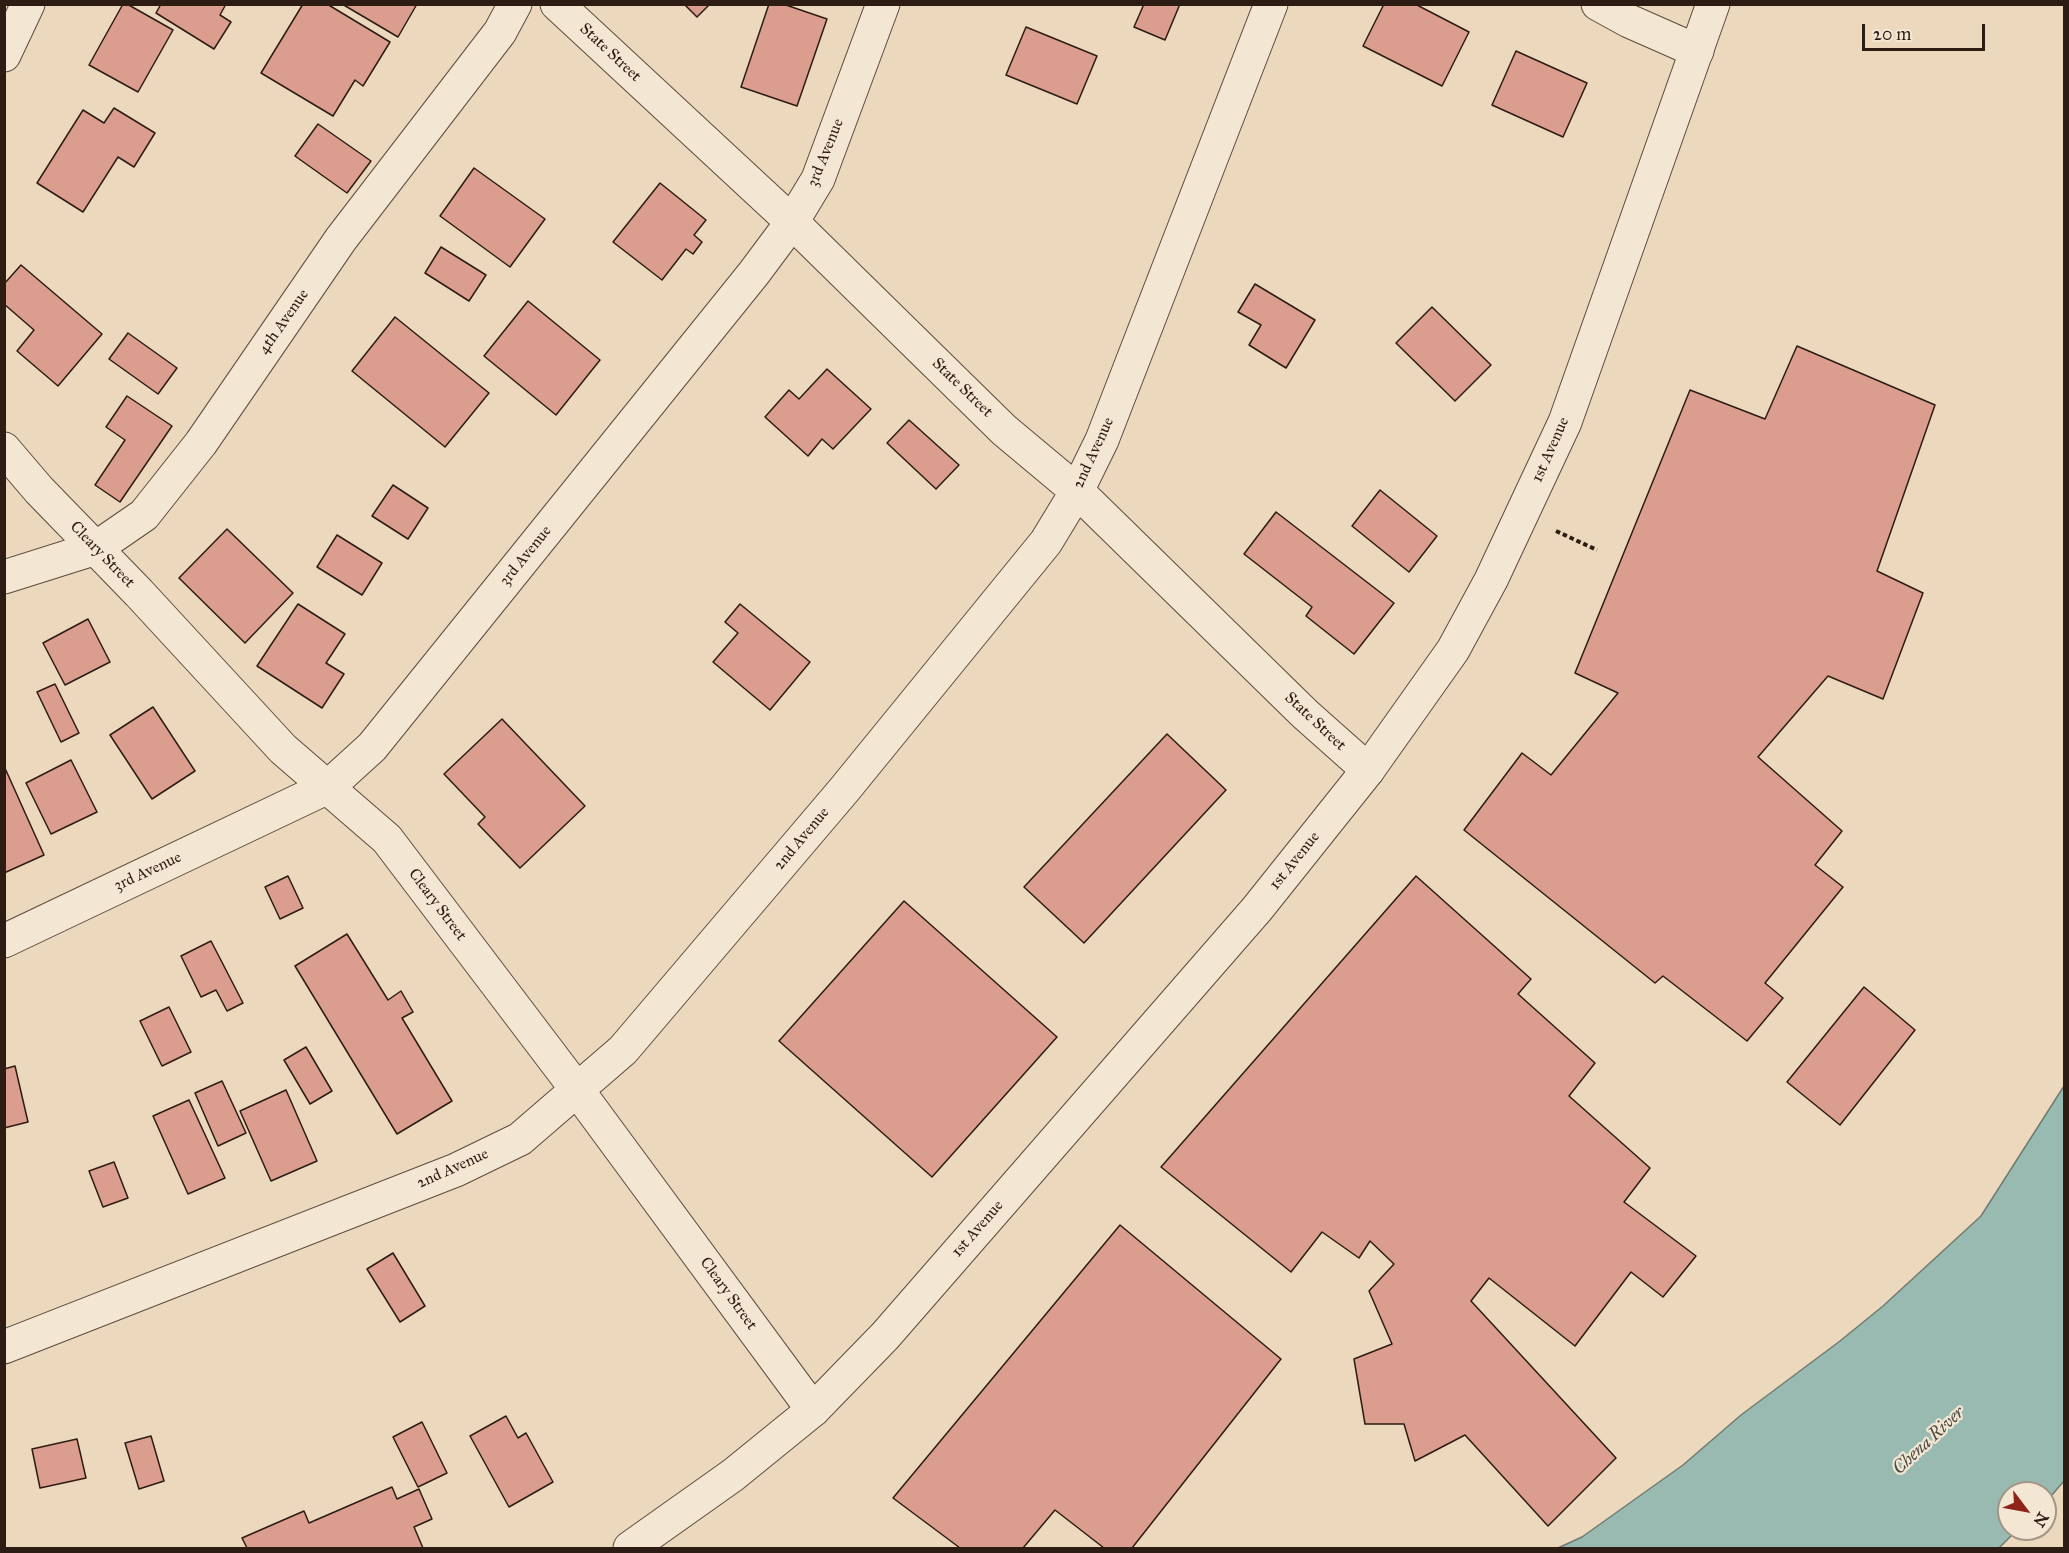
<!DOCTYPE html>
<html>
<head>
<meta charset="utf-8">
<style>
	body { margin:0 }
	#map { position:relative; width:2069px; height:1553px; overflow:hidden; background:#ecd8bc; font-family:"IM FELL Great Primer",serif }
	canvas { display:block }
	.frame { position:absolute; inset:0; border:6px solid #2d1c14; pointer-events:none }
	.north { position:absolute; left:1997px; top:1481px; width:60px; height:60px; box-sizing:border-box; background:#f3e6d3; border:2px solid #a49587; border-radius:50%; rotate:122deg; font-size:16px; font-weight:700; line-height:24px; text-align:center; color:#2d1c14 }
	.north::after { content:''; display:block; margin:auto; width:21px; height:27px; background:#8f2418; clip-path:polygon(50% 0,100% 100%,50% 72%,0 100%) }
	.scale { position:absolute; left:1862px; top:24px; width:123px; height:27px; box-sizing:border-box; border:3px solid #2d1c14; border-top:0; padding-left:8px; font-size:18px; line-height:21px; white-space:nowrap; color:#2d1c14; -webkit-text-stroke:4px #f3e6d3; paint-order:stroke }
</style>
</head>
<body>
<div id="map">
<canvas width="2069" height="1553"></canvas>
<div class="frame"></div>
<div class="north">N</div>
<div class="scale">20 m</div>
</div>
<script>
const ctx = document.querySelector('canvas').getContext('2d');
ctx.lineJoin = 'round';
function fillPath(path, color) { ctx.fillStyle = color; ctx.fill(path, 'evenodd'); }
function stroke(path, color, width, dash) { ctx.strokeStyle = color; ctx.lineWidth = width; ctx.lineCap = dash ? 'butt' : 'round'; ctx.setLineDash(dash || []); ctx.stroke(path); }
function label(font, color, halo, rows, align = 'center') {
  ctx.font = font + ' "IM FELL Great Primer",serif'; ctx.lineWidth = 4.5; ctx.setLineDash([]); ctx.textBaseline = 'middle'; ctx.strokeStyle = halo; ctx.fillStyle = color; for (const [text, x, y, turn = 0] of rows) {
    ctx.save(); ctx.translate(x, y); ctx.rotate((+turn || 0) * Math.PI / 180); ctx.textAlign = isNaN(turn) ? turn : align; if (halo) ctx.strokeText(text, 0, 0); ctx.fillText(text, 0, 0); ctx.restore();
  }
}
const water = new Path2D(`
	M2064,1086V1481L2045,1503V1493H2009V1529H2018L1999,1548H1558L1582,1537L1683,1465L1741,1415L1840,1341L1883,1306L1981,1216Z`);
fillPath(water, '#99bab0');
stroke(water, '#6e7b72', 1.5);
const building = new Path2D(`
	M123,4H127L173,30L138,92L89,65Z
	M161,4H226L220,15L231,22L214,49L156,13Z
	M303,4H327L390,42L363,86L355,80L333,116L261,73Z
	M342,4H417L398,37Z
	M684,4H710L697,17Z
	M769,4H783L827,19L797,106L741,87Z
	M1144,4H1180L1165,40L1134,27Z
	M1384,4H1415L1469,32L1442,86L1363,46Z
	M1026,27L1097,56L1077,104L1006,75Z
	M1516,51L1587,83L1563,137L1492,105Z
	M114,108L155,133L134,167L118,157L83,212L37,183L83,110L104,123Z
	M318,124L371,161L347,193L295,156Z
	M474,168L545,219L510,267L440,216Z
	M660,183L706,220L694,235L702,242L693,254L686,249L662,280L613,242Z
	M441,247L486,275L469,301L425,273Z
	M21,265L102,334L58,386L17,351L34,330L4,304V284Z
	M1255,284L1315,320L1286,368L1249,345L1261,325L1238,312Z
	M528,301L600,360L556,415L484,356Z
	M1432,307L1491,365L1455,401L1396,343Z
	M395,317L489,393L445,447L352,371Z
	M128,333L177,368L158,394L109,359Z
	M1797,346L1935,405L1877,571L1923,593L1883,699L1828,676L1758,757L1842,831L1815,865L1843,887L1765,983L1783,998L1747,1041L1663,976L1655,983L1464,830L1522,753L1551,775L1618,693L1575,673L1690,390L1765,419Z
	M827,369L871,409L833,449L822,439L808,456L765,417L789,390L799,399Z
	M127,396L172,426L120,502L95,485L125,440L106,427Z
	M909,420L959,465L936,489L887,443Z
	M393,485L428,508L408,539L372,516Z
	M1380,490L1437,536L1409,572L1352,526Z
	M1276,512L1394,603L1354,654L1306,616L1312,607L1244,554Z
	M227,529L293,593L245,643L179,578Z
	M337,535L382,563L362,595L317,567Z
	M298,604L345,634L326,663L344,674L322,708L257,666Z
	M740,604L810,662L770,710L713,662L738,633L725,622Z
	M88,619L110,662L65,685L43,643Z
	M55,684L79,733L61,742L37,692Z
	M153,707L195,771L152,799L110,735Z
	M502,719L585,806L520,868L478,824L485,817L444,774Z
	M1167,734L1226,790L1084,943L1024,887Z
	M71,760L97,812L51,834L26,783Z
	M4,766L44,855L4,873Z
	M288,876L303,908L280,919L265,887Z
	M1416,876L1531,979L1518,994L1595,1063L1569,1096L1650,1168L1624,1202L1696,1256L1663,1297L1631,1272L1575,1346L1489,1278L1471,1301L1616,1458L1548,1526L1465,1435L1415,1461L1404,1424H1365L1354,1359L1392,1344L1369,1291L1394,1264L1370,1241L1359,1258L1322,1232L1291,1272L1161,1167Z
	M904,901L1057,1037L932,1177L779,1041Z
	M347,934L388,1000L401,991L413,1012L402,1018L452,1101L397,1134L295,966Z
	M211,941L243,1003L227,1011L216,990L201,997L181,956Z
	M1864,987L1915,1030L1840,1125L1787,1082Z
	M169,1007L191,1052L162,1066L140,1021Z
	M306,1047L332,1091L310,1104L284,1060Z
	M15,1066L28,1122L4,1128V1069Z
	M222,1081L246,1133L218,1146L195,1093Z
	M286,1090L317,1161L271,1181L240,1111Z
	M189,1100L225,1178L188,1194L153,1116Z
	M114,1162L128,1198L103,1207L89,1171Z
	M1120,1225L1281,1359L1132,1548H1104L1055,1510L1023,1548H960L893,1498Z
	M393,1253L425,1306L400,1322L367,1269Z
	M506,1416L518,1438L526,1433L553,1482L509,1507L470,1436Z
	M422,1422L447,1473L418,1487L393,1437Z
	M151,1436L164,1481L139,1489L125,1443Z
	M77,1439L86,1478L40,1488L32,1449Z
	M392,1487L397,1499L419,1489L432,1519L414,1527L423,1548H247L242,1538L304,1511L309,1523Z`);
fillPath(building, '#db9d8d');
stroke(building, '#2d1c14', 1.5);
const minor = new Path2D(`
	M557,4L792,222L1004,430L1077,491L1305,714L1368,770
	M1598,4L1629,21L1697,51
	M4,55L28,4
	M4,449L39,490L139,593L283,749L387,839L578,1091L813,1410
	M4,577L96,548L144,515L201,443L341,239L500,32L515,4
	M4,941L328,787L372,747L754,273L792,222L818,179L883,4
	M4,1347L456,1170L520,1139L623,1050L844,790L1046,542L1077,491L1102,440L1271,4`);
const tertiary = new Path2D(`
	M630,1548L733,1475L813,1410L885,1336L1257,909L1368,770L1453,650L1491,580L1565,422L1713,4`);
stroke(minor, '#5d4b3e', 35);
stroke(tertiary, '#5d4b3e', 35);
stroke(new Path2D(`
	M1556,531L1597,550`), '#2d1c14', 4, [4.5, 3]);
stroke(minor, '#f3e6d3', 33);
stroke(tertiary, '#f3e6d3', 33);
label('16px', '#2d1c14', '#f3e6d3', [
	["State Street",610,53,43],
	["3rd Avenue",826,153,-68],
	["4th Avenue",284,322,-55],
	["State Street",962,388,44],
	["1st Avenue",1551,450,-66],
	["2nd Avenue",1094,453,-65],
	["Cleary Street",102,555,46],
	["3rd Avenue",526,556,-51],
	["State Street",1315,722,43],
	["2nd Avenue",802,839,-50],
	["1st Avenue",1295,861,-51],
	["3rd Avenue",148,872,-25],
	["Cleary Street",437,905,53],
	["2nd Avenue",453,1169,-24],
	["1st Avenue",978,1229,-49],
	["Cleary Street",728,1294,54]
]);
label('italic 18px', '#4d4b43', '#f3e6d3', [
	["Chena River",1929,1441,-43]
]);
</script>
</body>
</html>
